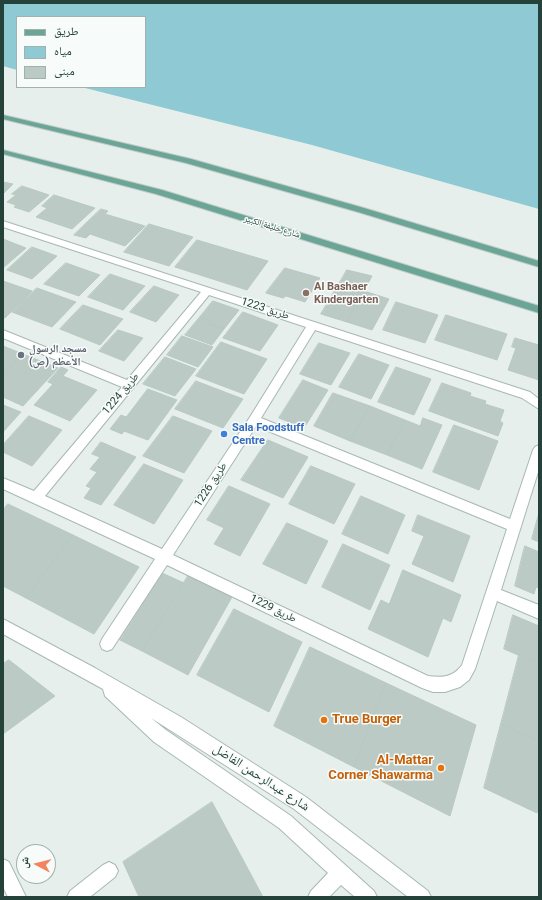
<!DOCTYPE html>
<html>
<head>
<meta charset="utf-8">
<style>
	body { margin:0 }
	#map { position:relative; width:542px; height:900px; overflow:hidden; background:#e6efeb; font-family:Roboto,"Noto Naskh Arabic",sans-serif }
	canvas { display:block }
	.frame { position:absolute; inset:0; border:4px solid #24423a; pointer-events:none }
	.legend { position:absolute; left:16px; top:16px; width:130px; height:72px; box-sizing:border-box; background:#f7fbf9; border:1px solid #a3b1ad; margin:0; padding:5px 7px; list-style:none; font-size:12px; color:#24423a }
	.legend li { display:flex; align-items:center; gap:8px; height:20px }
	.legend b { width:20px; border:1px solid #a3b1ad }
	.north { position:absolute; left:16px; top:844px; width:40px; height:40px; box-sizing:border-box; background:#f7fbf9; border:1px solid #a3b1ad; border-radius:50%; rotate:277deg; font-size:11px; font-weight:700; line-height:16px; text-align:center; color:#24423a }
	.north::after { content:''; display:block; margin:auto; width:14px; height:18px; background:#f4845f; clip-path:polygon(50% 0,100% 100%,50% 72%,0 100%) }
</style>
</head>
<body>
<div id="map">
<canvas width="542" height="900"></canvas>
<div class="frame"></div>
<ul class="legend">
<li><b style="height:5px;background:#6aa596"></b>طريق</li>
<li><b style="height:11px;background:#8ec9d4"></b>مياه</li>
<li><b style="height:11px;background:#bbcac4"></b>مبنى</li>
</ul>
<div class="north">ش</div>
</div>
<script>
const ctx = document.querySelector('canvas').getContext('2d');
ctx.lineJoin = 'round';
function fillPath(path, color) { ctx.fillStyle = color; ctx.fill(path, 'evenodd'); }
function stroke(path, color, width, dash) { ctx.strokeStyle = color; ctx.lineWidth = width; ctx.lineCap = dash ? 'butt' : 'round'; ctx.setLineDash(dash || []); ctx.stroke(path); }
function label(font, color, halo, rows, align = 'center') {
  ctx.font = font + ' Roboto,"Noto Naskh Arabic",sans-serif'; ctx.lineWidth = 3; ctx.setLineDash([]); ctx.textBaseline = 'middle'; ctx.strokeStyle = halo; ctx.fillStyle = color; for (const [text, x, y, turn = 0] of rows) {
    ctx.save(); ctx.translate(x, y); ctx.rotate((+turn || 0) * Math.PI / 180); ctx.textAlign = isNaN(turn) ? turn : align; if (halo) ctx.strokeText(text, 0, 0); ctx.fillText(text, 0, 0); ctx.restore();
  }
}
fillPath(new Path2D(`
	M3,3H539V209L312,145L81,87H145V17H17V70L3,66Z`), '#8ec9d4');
const building = new Path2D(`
	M3,182L13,184L3,194Z
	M22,186L49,195L29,212L14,207L16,205L7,202L16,195L12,194Z
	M54,195L95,208L72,229L36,217L47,208L42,206Z
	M101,209L108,211L105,214L145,226L125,246L90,234L86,238L74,235Z
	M149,224L193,237L169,266L124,252Z
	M3,239L26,248L3,268Z
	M197,240L268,261L247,290L175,267Z
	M32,247L57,256L32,279L7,270Z
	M66,263L100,275L79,296L44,284Z
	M285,268L320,278L305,302L286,296L283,298L266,293Z
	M347,270L372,276L364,291L339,284Z
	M110,274L145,286L123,310L88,297Z
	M3,281L32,291L5,318L3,317Z
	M339,284L364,291L347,322L321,314Z
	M154,286L179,295L156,322L130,312Z
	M37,288L76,302L52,327L12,312Z
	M364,291L389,299L372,330L347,322Z
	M213,301L239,310L224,329L207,323L210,320L200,317Z
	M396,302L438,315L425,343L383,330Z
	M83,305L123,319L100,345L60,329Z
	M243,312L278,325L260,351L223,338Z
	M446,315L507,334L497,360L435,340Z
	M200,317L210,320L207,323L224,329L212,345L185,335Z
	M118,330L143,338L124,361L99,351Z
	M182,336L213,347L198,367L167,355Z
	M515,338L539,345V380L508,370L516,348L512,347Z
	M221,342L267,359L244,394L196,376Z
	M319,343L350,353L331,385L300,374Z
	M3,346L23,354L3,375Z
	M23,354L58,368L23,406L3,397V375Z
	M359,354L389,365L371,399L339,387Z
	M165,357L196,369L175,396L143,384Z
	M61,367L68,370L63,376L97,390L70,421L34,405L53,384L48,382Z
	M396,367L431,379L414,415L378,402Z
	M303,380L328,390L304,428L279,418Z
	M196,381L243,399L223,428L175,409Z
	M442,383L471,393L470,396L486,401L485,404L504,410L500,421L503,423L498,436L429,411Z
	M148,389L177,400L148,440L124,431L122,434L110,429L121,415L126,417Z
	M333,393L370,406L350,441L314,426Z
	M3,405L21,412L3,432Z
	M370,406L405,420L387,455L350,441Z
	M29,416L62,430L32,466L3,452V445Z
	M173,416L212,431L184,473L143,456Z
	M423,418L442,425L422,469L387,455L405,420L420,426Z
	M454,425L498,441L479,490L433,472Z
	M268,440L308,457L283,498L241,480Z
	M101,442L136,457L101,505L84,498L91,488L86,486L97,472L90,469L100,457L92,454Z
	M144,464L183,480L154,524L114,505Z
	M311,466L355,484L334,524L289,504Z
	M229,486L270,504L240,556L214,544L224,528L207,520Z
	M361,496L405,515L388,554L342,534Z
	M8,504L73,535L26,598L3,586V510Z
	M539,513V542L532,539Z
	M418,515L470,536L453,582L412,564L424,536L412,531Z
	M287,523L328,541L306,584L263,564Z
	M73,535L139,567L94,634L26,598Z
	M343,544L390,565L370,610L322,587Z
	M525,546L539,552V588L536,587L534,594L515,586Z
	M403,570L461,595L451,622L443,618L428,657L368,629L381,600L389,604Z
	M162,573L184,583L142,651L120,640Z
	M188,576L232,597L188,675L142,651Z
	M234,609L302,642L269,712L197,675Z
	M513,615L539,626V664L504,649Z
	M310,647L386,683L354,767L274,726Z
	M519,655L539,664V742L501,724Z
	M9,660L55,696L3,734V664Z
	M386,683L476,725L450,816L354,767Z
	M501,724L539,742V804L537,813L484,788Z
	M212,802L263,897H139L123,862Z`);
fillPath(building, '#bbcac4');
stroke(building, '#b8c9c2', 1);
const minor = new Path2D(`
	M3,221L530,392L539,399V409L522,398L315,330L261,418L510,519L533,450L535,447L539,445V469L501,590L539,605V619L497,601L475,669L469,680L460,687L445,692H433L422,688L167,565L112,649L107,651L102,649L100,644L102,639L155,559L3,489V478L34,491L122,387L3,338V330L127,380L201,292L3,227ZM209,295L306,327L250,417L162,549L45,496ZM256,426L507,529L462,665C453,677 443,678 428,676L173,555Z
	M3,619L95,668L181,717L306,797L428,891L431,897H408L294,809L151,718L166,730L291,816L374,891L377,897H355L341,885L329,897H308L311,891L328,873L279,828L154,742L105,696L103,689L3,634Z
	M3,859L9,862L26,897H8L3,887Z
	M109,862L115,865L118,871L115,877L90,897H67L70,891L103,865Z`);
const major = new Path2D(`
	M3,115L191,159L364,208L539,261V267L358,212L186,163L3,119Z
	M3,150L162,190L539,306V313L156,194L3,154Z`);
stroke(minor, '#a8b8b2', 2);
stroke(major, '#c2cac8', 2);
fillPath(minor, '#fff');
fillPath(major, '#6aa596');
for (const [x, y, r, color] of [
	[306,293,4,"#8d6e63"],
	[21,355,4,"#6b7280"],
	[224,434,4,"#3f7fe0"],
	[324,720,4,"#e8710a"],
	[441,768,4,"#e8710a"]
]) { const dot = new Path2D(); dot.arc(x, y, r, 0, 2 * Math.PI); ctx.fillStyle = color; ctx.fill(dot); stroke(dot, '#f7fbf9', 1.5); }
label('9px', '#24423a', '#f7fbf9', [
	["شارع خليفة الكبير",272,227,17]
]);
label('bold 11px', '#785e54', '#f7fbf9', [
	["Al Bashaer",314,287],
	["Kindergarten",314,300]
], 'left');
label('11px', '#24423a', '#f7fbf9', [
	["طريق 1223",265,309,18],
	["طريق 1224",121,394,-50],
	["طريق 1226",211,485,-57],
	["طريق 1229",273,609,26]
]);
label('bold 11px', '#5b616d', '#f7fbf9', [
	["مسجد الرسول",29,349],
	["الأعظم (ص)",29,362]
], 'left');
label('bold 11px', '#366cbe', '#f7fbf9', [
	["Sala Foodstuff",232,428],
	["Centre",232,441]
], 'left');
label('bold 13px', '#c56008', '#f7fbf9', [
	["True Burger",332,720],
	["Al-Mattar",433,761,"right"],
	["Corner Shawarma",433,776,"right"]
], 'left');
label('13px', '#24423a', '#f7fbf9', [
	["شارع عبدالرحمن الفاضل",261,778,33]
]);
</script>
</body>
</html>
